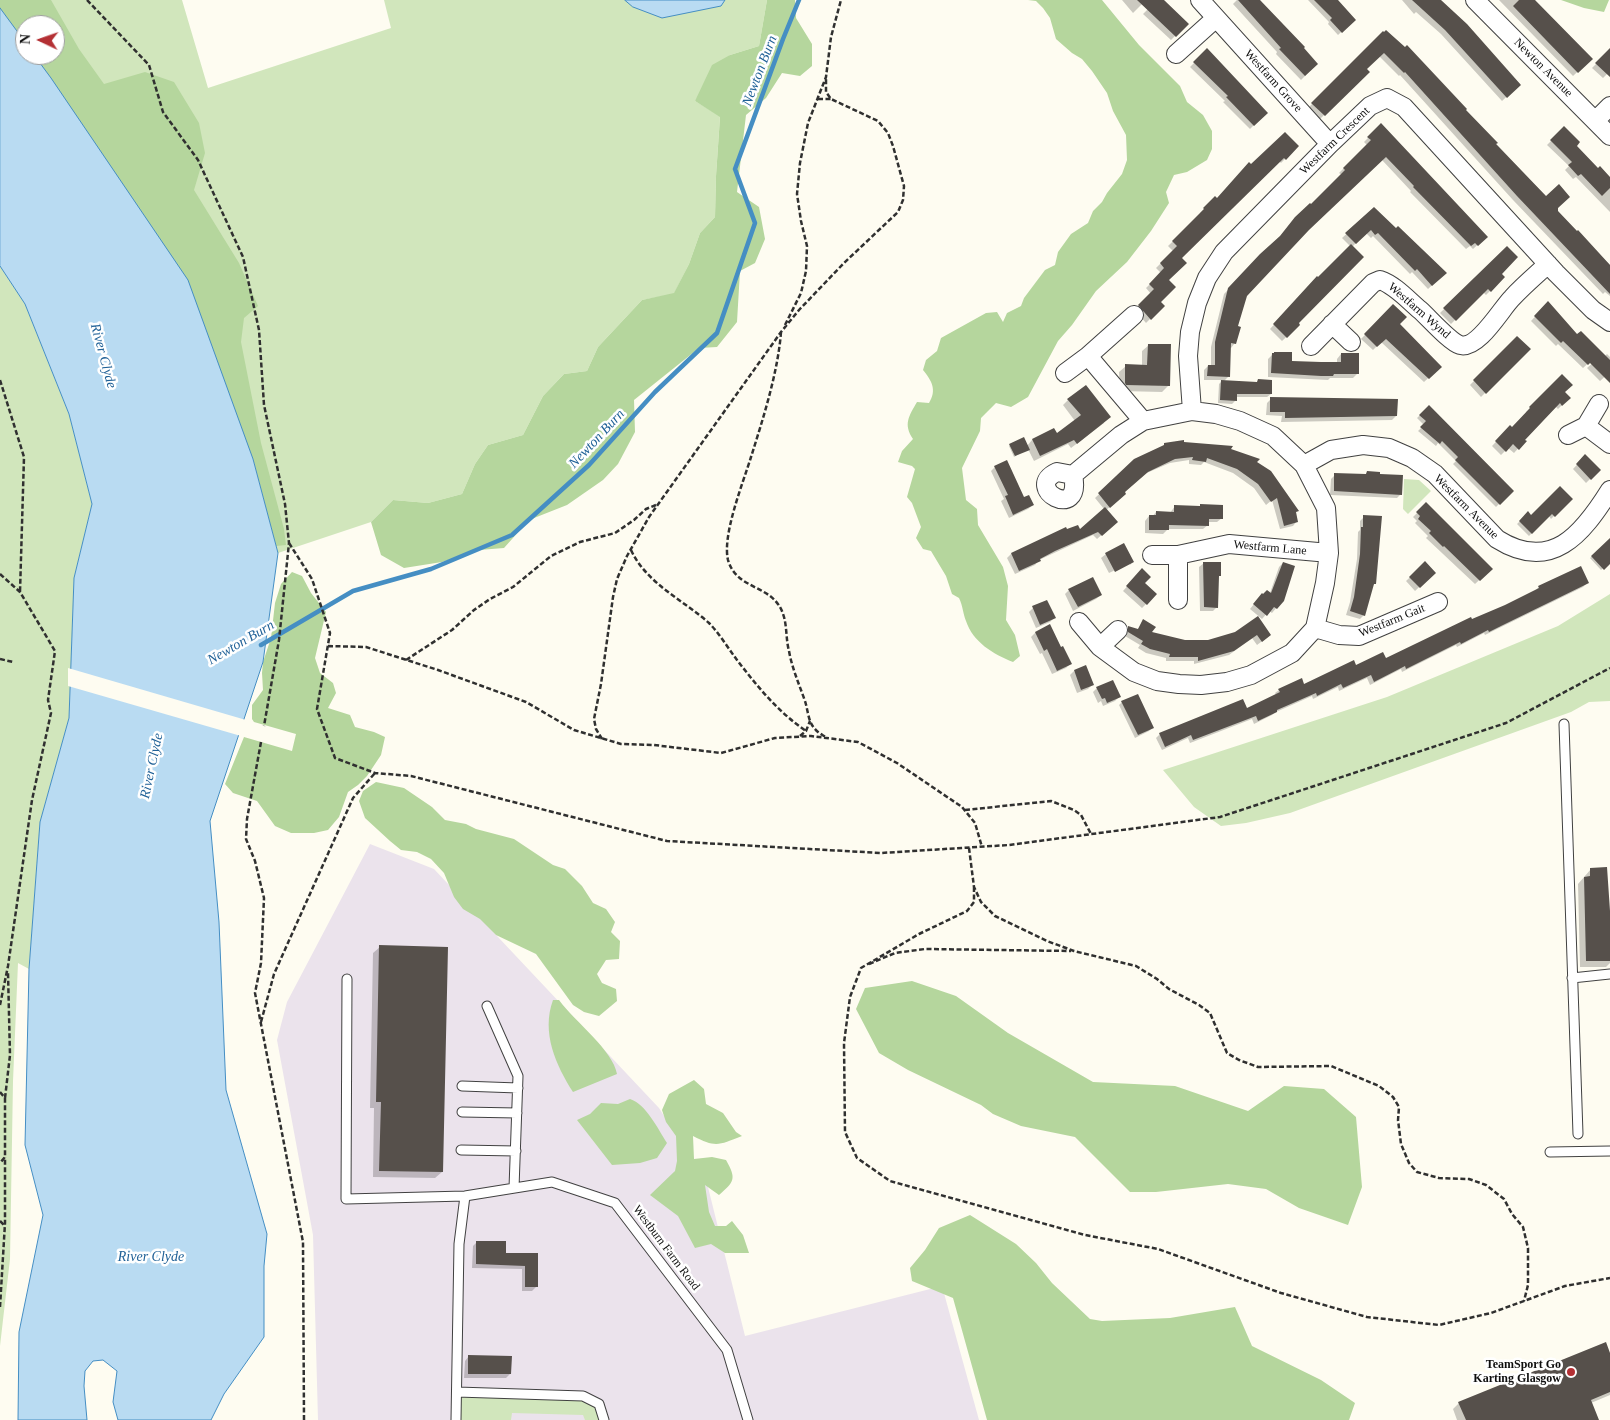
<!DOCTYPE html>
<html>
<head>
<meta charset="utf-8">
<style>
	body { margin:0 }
	#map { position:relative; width:1610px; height:1420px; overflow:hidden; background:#fefcf1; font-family:Georgia,serif }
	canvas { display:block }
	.north { position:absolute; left:15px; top:15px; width:50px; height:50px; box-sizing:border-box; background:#fff; border:1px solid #9f9f9f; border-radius:50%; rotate:273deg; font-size:14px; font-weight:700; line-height:20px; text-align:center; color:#0e0e0e }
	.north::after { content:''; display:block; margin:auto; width:18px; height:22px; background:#b43034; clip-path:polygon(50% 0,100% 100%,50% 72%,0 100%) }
</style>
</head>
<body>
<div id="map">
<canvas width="1610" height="1420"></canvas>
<div class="north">N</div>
</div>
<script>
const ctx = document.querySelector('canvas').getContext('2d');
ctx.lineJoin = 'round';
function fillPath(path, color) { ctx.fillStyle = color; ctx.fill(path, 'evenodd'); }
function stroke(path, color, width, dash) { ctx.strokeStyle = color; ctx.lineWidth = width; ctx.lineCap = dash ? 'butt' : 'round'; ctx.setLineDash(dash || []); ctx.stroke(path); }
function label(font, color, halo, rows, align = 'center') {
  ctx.font = font + ' Georgia,serif'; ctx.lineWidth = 5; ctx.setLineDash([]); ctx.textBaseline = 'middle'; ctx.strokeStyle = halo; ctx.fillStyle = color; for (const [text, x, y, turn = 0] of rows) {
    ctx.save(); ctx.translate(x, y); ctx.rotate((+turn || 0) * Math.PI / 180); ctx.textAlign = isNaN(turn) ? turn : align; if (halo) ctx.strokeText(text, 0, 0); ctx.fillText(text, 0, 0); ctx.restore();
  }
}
fillPath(new Path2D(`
	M370,844L434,869L659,1108L707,1183L745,1336L942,1286L979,1420H318L313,1235L277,1040L287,1002Z`), '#ebe3ec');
fillPath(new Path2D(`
	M0,0H182L208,88L391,28L384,0H767L759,46L730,55L695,101L720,116L716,176L715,217L700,233L689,264L674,294L642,300L598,347L587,371L564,374L543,396L523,435L488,445L475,464L462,494L428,503L393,500L371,522L278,553L253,459L55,55V25H25Z
	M0,266L25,304L69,414L92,504L74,578L69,718L40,822L29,969L18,963L13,1081L10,1259L0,1346Z
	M1404,479L1419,480L1431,491L1408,514L1403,509Z
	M1610,594V701L1589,702L1571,712L1290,813L1246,823L1221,826L1194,807L1163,770L1387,697L1558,626Z
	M457,1392L583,1396L599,1404L604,1420H585L583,1415L512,1413L511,1420H456Z`), '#d1e6bc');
fillPath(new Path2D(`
	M0,0H51L79,49L104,84L145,72L174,82L199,123L205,153L194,190L239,263L258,306L244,318L241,342L261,443L284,529L286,545L276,546L253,459L29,55H55V25H25V50L0,14Z
	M767,0H795L796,18L812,44V66L800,76L782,73L766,98L746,115L737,192L759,207L765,239L755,263L740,271L737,322L717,347L699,348L634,400L635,432L618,464L603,480L567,505L529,520L504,548L479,550L442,562L404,568L381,555L371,522L393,500L428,503L462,494L475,464L488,445L523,435L543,396L564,374L587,371L598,347L642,300L674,293L689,264L700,233L715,217L716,176L720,117L695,101L712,65L730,55L759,46Z
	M1028,0H1102L1139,45L1180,86L1187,102L1203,115L1212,131V149L1207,160L1187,172L1174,175L1166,192L1169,203L1151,231L1127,262L1096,291L1072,325L1058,341L1028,397L1011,407L996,403L981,418L980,431L962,468L966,500L977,509L978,525L1003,567L1008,586L1006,620L1015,635L1020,656L1013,662C993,654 973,642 966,621C963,614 963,606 959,598L952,594L946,576L931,551L923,549L916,538L921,527L912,503L907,497L915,469L912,466L898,462L902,451L913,439C903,424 909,416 917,402L929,403C937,390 932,381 923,370L926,360L937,351L941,338L986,313L997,312L1003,322L1007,313L1021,306L1024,298L1045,270L1055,265L1058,252L1071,234L1088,223L1093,211L1102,202L1107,193L1122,174L1127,160L1126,135L1113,111L1107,93L1092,71L1082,59L1072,53L1056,39L1050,18L1043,8L1036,1Z
	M1561,0H1609L1604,12L1584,8Z
	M292,572L302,576L311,593L326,612L315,658L320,673L333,683L336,693L328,708L350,715L355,727L374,732L385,737L381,755L367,776L358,785L348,792L339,817L328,830L314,833H291L275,826L257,801L233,793L225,784L244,737L292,751L296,734L254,722L252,719V705L263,690L262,673L263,662L271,638L275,603L281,584Z
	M376,782L404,788L432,807L445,820L466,824L476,829L514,839L553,865L565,869L582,886L593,903L606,909L615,922L611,932L620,941L619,959L606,960L597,974L602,983L616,989L617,1001L599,1016L584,1012L573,1005L536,954L496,935L480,919L463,909L454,897L444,873L431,859L417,852L401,850L390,841L365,818L359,801L363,791Z
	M912,981L956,996L1008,1033L1093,1082L1175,1086L1248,1111L1284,1086L1324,1089L1356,1117L1362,1187L1348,1225L1299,1208L1266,1189L1228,1184L1156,1192H1130L1075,1137L1021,1126L993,1114L981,1105L908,1070L879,1053L856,1009L865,988Z
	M553,1000H559C575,1022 613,1050 617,1074L573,1092C556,1065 541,1033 553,1000Z
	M694,1080L704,1089L706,1104L723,1113L736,1132L742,1136C719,1145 716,1148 693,1136L694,1159L712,1157L726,1160C737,1179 734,1182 719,1195L705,1185L709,1212L715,1226H726L732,1221L743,1235L749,1253H725L711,1244L695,1248L678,1216L650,1195L675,1171L677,1161L676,1136L666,1122L662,1110L669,1094Z
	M630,1099C646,1104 658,1129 667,1143L657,1158L640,1163L612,1165L577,1120L590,1114L601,1103L618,1104Z
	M970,1215L1016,1244L1036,1263L1052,1283L1090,1319L1102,1321L1170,1318L1235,1307L1252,1346L1321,1380L1355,1403L1349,1420H987L953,1298L912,1281L910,1268L925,1250L939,1228Z`), '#b5d69d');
const water = new Path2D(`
	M625,0H725L721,6L662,18L633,7Z
	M0,8L25,42V55H34L51,78L188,280L253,459L278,553L263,662L210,821L219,922L226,1090L267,1234L264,1266V1337L224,1394L211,1420H118L113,1402L117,1371L103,1360L93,1361L85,1371L84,1386L87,1420H18L19,1332L43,1215L25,1145L29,969L40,822L69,718L74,578L92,504L69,414L25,304L0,266Z`);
fillPath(water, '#b9dbf2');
stroke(water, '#458ec3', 1);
fillPath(new Path2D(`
	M68,668L246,720L241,736L68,686Z`), '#fefcf1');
fillPath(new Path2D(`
	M1122,0H1146L1133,13Z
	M1157,0H1162L1187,24L1171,40L1143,14Z
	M1237,0H1259L1317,64L1301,80L1276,54L1277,52L1233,4Z
	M1308,0H1336L1354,20L1338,35L1328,24L1329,22Z
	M1402,0H1434L1520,84L1502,101L1441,34L1416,12L1414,14Z
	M1499,0H1533L1591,59L1573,76Z
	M1383,33L1464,110L1557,208V211L1610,265V296L1605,292L1603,294L1513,200L1400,75L1399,76L1379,56L1365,69L1368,72L1320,119L1308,108Z
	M1207,50L1266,113L1250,129L1223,102L1225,101L1190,67Z
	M1610,50V71L1603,78L1592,68Z
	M1381,125L1486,237L1473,249L1470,246L1466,249L1410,192L1411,191L1382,160L1306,231L1245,295L1237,327L1235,343L1231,348L1229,347V376L1224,381L1256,383L1258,381L1271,394L1267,397H1236L1235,401L1232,404L1218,403L1219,384L1223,380H1204V370L1208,366H1211V347L1224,294L1256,260L1342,175L1339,173L1367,145L1364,142Z
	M1564,128L1575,146L1598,170L1610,178V212L1576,177L1573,179L1565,170L1569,166L1547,145Z
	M1298,146L1281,163L1279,161L1180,258L1167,280L1159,302L1163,306L1146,323L1135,310L1151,294L1146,288L1161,273L1156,268L1173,251L1168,246L1201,214L1200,213L1215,197L1217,200L1251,166Z
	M1374,209L1441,277L1428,289L1412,272L1410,274L1373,236L1371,238L1366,233L1352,247L1297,323L1299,325L1282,341L1270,329L1313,282L1350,246L1342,238Z
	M1507,248L1500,274L1490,291L1486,295L1483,292L1451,324L1440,313Z
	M1548,303L1577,336L1605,356L1607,354L1610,357V372L1600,381L1587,368L1596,360L1594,358L1583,368L1558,344L1556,346L1531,321Z
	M1393,306L1398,324L1440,367L1424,382L1381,342L1373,350L1361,339Z
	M1517,337L1529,349L1481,397L1470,385Z
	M1149,345L1169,385L1162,392L1120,391L1119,372L1126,366H1142V351Z
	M1274,353L1291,362L1337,363V359L1341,354L1357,374L1353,378H1330L1328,380L1268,377V359Z
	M1562,376L1564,392L1569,398L1558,409L1555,406L1523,440L1525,441L1514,453L1508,448L1501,455L1492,446L1510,427L1512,429L1527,413L1526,412Z
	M1271,399L1396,416L1392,420L1281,422L1282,416L1266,415L1267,403Z
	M1068,400L1104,423L1071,448L1068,444L1034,461L1028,449L1014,457L1009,446L1010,445L1027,446L1032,440L1054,430L1057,435L1075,421L1063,405Z
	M1429,406L1512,491L1496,507L1453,464L1456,461L1438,443L1436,446L1418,431L1424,425L1417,418Z
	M1183,443L1230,450L1255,463L1295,513L1297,521L1293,526L1280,529L1272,500L1266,505L1254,488L1233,473L1204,462L1201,465L1189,464V460L1170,463L1142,475L1123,492L1121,498L1106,510L1112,526L1097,539L1093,535L1039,560L1035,565L1015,574L1007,558L1011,554L1066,529L1079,531L1104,509L1095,498L1135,460L1161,448L1165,444Z
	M1585,456L1599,470L1586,483L1573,469Z
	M995,467L1024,499L1033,505L1028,509L1009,518L1001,501L1004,499L991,471Z
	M1367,473L1401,494L1397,498L1330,495L1331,479L1335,475H1364Z
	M1571,499L1551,519L1549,516L1529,536L1517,524L1528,513L1531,517Z
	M1426,504L1491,569L1475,584L1426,538L1428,536L1415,523L1417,521L1413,517Z
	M1175,506L1222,518L1217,522H1208V525L1203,529H1168L1163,534L1145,533V521L1149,516L1152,517L1156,512L1170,513Z
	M1364,517L1375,583L1372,586L1364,615L1360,619L1346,615L1350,602L1357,559L1358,532L1360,530V521Z
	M1610,540V562L1601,570L1590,558Z
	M1106,554L1133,561L1130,565V563L1109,573L1101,558Z
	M1204,563L1220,575L1218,577L1217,607L1213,611H1200L1199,567Z
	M1283,563V600L1272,613L1269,611L1262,619L1250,609L1258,599L1270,593L1279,567Z
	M1425,563L1434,573L1415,591L1406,581Z
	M1142,570L1143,583L1156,594L1142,608L1123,591Z
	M1587,583L1583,587L1495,630L1485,635L1484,633L1457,647L1456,645L1402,672L1401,669L1370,685L1367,678L1339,691L1338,687L1313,699L1312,696L1276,712L1272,715L1254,724L1252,719L1190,743L1188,738L1162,750L1156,738L1160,734L1246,709L1276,695L1275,693L1279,690L1303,685L1355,666L1386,660L1506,606L1535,591L1539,587Z
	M1069,590L1101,595L1096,599L1073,611L1065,594Z
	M1033,608L1054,618L1050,622L1036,628L1029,612Z
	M1257,618L1265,639L1257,645L1252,638L1229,655L1194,664V661H1166V658L1146,653L1138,648L1140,645L1125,636L1124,632L1128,628L1137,630L1144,621L1150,633L1184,641H1208L1236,633Z
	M1049,626L1070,664L1066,668L1052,674L1042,653L1040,654L1031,637L1035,633Z
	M1074,671L1092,685L1088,689L1077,693L1070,675Z
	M1097,688L1119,697L1115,701L1103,706L1101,701L1098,703L1093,692Z
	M1122,702L1152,728L1149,731L1135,738L1119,705Z
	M1591,869L1610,913V963L1606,967H1580L1578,884Z
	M380,947L442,1172L435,1178L373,1177L374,1108H370L373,953Z
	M477,1242L505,1254H536V1287L532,1291H522V1269L472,1268L473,1246Z
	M469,1356L510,1374L506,1378H464L465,1361Z
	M1610,1356V1395L1591,1403L1597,1420H1457L1453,1409L1459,1403Z`), '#0003');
stroke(new Path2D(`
	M261,645L353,591L431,569L512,535L589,465L655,392L717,333L755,223L735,169L783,39L799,0`), '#458ec3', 4.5);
fillPath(new Path2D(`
	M1137,0H1164L1189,24L1176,37Z
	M1238,0H1260L1305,47L1304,48L1318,64L1305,76L1279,49L1281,48Z
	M1314,0H1338L1356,20L1342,33L1330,20L1332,18Z
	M1412,0H1441L1467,24L1521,85L1507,98L1445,30Z
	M1519,0H1535L1593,59L1578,73L1513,6Z
	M1386,30L1405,47L1407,45L1467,109L1466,110L1498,143L1496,144L1546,196L1559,184L1570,197L1558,208V211L1577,231L1578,230L1610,265V294L1517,196L1405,72L1404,73L1384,53L1367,69L1370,72L1325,116L1311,103L1383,31L1384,32Z
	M1207,48L1268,113L1254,126L1226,97L1228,96L1193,62Z
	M1610,48V77L1595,63Z
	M1381,123L1488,237L1478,246L1475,243L1471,246L1413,187L1414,186L1386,157L1309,230L1247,296L1238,326L1241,327L1236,344L1231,343L1230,377L1207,376L1208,365H1215V342L1228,288L1260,254L1280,236L1295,217L1310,203L1311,204L1345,170L1343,168L1371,140L1367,137Z
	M1564,126L1580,142L1577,146L1598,168L1600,166L1610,177V188L1602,196L1581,174L1578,176L1568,165L1572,162L1550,140Z
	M1285,132L1299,146L1286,160L1284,158L1182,258L1187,263L1169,280L1176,287L1161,302L1165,306L1151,320L1138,305L1154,289L1149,284L1164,268L1160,263L1177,246L1172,241L1204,209L1203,208L1215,196L1217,198L1249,162L1251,164Z
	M1374,207L1396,228L1398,226L1447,273L1432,286L1417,269L1415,271L1378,233L1375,235L1371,230L1356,244L1345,233Z
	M1351,244L1364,257L1299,323L1300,325L1287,338L1273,324L1317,276L1318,277Z
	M1507,246L1518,257L1502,274L1505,277L1491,292L1488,289L1456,321L1443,308Z
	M1548,301L1577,334L1581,331L1610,360V383L1590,363L1588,365L1563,341L1561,343L1534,316Z
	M1393,304L1407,317L1400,324L1442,367L1429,379L1386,339L1377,347L1364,334Z
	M1517,336L1531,349L1486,394L1473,380Z
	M1148,344H1171L1170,386L1126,385L1125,383V364L1147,365Z
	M1274,352H1292V361L1321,362H1341V353H1359V374H1334L1333,376H1321L1271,373L1272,353H1274Z
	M1562,374L1573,385L1565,392L1571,398L1562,406L1560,403L1525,440L1527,441L1519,450L1513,444L1506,452L1495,441L1510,425L1512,427L1530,408L1529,407Z
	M1258,379L1272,380V394H1237V401L1220,400L1221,380L1257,382Z
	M1086,385L1111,417L1077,444L1074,440L1040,456L1032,439L1054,428L1057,433L1081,415L1067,399Z
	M1270,397L1398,399L1397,416L1285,418V412H1270Z
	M1429,405L1514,491L1500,505L1455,460L1458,457L1442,441L1440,444L1420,427L1426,421L1419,415Z
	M1024,437L1030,450L1015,456L1009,444Z
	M1184,440V442L1233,446L1231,449L1260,459L1257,462L1271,471L1299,511L1296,512L1298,522L1284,526L1277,498L1271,502L1258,484L1237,469L1207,458L1206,462L1192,460L1193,457L1175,459L1148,472L1125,492L1126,494L1110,508L1098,493L1134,459L1164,445V443Z
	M1585,454L1601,470L1591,480L1576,464Z
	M1007,460L1024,497L1029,495L1034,505L1013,515L1005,496L1008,495L994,466Z
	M1367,471L1380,472V474L1403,475L1402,495L1334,491V473L1366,474Z
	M1560,486L1573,499L1555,517L1552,514L1532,534L1519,521L1528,511L1531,515Z
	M1426,502L1493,569L1480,581L1444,546L1443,547L1429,533L1431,531L1418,519L1420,516L1416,512Z
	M1200,504L1223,505V519H1209V526L1169,525V530H1149V515H1156V511L1174,512V505L1200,506Z
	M1105,507L1118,522L1102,536L1098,532L1055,551L1040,559L1041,561L1019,571L1011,553L1066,527L1067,529L1078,525L1080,529Z
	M1363,515L1382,516L1376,584H1374L1365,616L1350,611L1354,597L1360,554L1361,527H1363Z
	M1610,538V564L1604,570L1591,556Z
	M1124,543L1134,562L1115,572L1105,553Z
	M1425,561L1436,573L1420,588L1409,577Z
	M1203,562H1221V576H1219L1218,608L1204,607Z
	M1283,562L1295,566L1284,601L1277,609L1274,607L1267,616L1253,604L1262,593L1263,594L1267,590L1271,593Z
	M1581,566L1589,583L1501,626L1489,632L1488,630L1461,644L1460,642L1406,669L1405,666L1374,682L1371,675L1343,688L1341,684L1317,696L1316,693L1277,710V712L1258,721L1256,716L1193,740L1191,735L1165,747L1159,733L1243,699L1247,708L1280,692L1278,689L1302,678L1304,684L1354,660L1356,665L1383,652L1386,658L1471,617L1472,619L1505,605L1539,588L1538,586Z
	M1142,568L1151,577L1145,583L1157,594L1147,605L1126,586Z
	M1093,577L1102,595L1078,607L1068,589Z
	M1047,600L1056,618L1040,625L1032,606Z
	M1258,616L1271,635L1262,642L1257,635L1234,651L1198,661V657H1169L1170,654L1150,649L1141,644L1143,641L1128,632V626L1138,629L1143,619L1156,627L1152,632L1185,640H1208L1235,632Z
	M1050,624L1061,647L1063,646L1072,664L1057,671L1047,649L1044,651L1035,632Z
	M1086,665L1094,685L1081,690L1074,670Z
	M1113,680L1121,697L1107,703L1105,698L1102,699L1096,687Z
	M1138,694L1154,728L1138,735L1121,701Z
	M1607,867L1610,911V961H1586L1584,877L1590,876V868Z
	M379,945L448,947L443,1172L379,1171L381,1102H376Z
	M476,1241H506V1253H538V1287H525V1266L476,1264Z
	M1606,1342L1610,1353V1392L1591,1400L1599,1420H1466L1458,1402Z
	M468,1355L512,1356L511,1374H468Z`), '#56504b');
const lane = new Path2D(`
	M1564,724L1578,1134
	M1572,978L1610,974
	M347,979L346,1199L465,1196L552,1182L615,1203L727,1350L748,1420
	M487,1006L518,1076L514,1188
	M462,1086L518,1088
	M462,1112L517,1113
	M461,1150L516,1151
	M1550,1152L1610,1151
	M457,1392L583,1396L599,1404L604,1420
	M456,1420L459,1244L465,1196`);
const street = new Path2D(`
	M1200,0L1330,144
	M1475,0L1610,136
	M1176,54L1216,18
	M1595,121L1610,106
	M1332,324L1351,342
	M1311,346L1373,283L1380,280C1395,285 1408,300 1420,310C1429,318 1450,342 1460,345C1478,350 1501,309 1512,298C1523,286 1536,275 1548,264
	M1088,356L1143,421
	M1065,373L1088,356L1134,315
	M1192,411L1188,356L1190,332L1197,303L1207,278L1224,252L1330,144L1370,106L1387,98L1404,107L1556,273L1593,310L1610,322
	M1586,426L1610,444
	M1568,435L1586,426L1599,404
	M1304,465L1331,450L1363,445L1389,448L1412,458L1435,474L1497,539C1551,573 1582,535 1610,490
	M1057,472L1073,475C1083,523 1022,488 1057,472Z
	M1073,475L1121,435L1143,421L1192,411L1216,414L1240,421L1273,436L1304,465L1326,508L1329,553L1325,583L1315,628L1292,653L1251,675L1227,682L1201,685L1179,684L1157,681L1134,672L1100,647L1079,622
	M1152,555H1178L1229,544L1329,553
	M1178,555V600
	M1315,628L1339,635L1359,636L1438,602
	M1100,647L1118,630`);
stroke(lane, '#414141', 11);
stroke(street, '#414141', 20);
stroke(new Path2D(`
	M87,0L149,65L163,112L198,160L243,257L259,330L264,405L285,504L289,543L279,640L264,726
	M818,99H831
	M785,325L801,293L806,271L807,246L801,221L797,194L800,163L808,123L826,77L831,37L841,0
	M781,332C778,372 763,419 751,457C743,483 722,535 728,560C737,592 775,583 784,617C787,628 786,640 789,651C792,668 799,684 805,701C808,710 808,722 815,729C818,733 823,735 827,738
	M0,380L24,457L20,592
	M289,543L312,579L330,633L317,709L335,758L375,773L411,776L667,841L881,853L1009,845L1220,817L1506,723L1610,668
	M631,550C646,583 683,600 709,623C719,633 728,648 737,660C757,686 778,712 806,731
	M0,574L20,592L55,651L48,700L51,713L32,800L8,966L0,1005
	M328,646L366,647L438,670L526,702L574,730L621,744L654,745L721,753L775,738L811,736L858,742L897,763L962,807L975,823L982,847
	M0,659L13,662
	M406,660L452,630L474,610L490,599L513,587L551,556L580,542L615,533L634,520L646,509L656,505
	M800,736L806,731L810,721
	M602,739L596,729L594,719L601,684L613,597L617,579L627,556L649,517L781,332L799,310L844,263L898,212L903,200L904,186L893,146L888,133L878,121L831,99L826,92V77
	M261,742L247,819L246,839L255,861L264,898L261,963L255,993L303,1242L304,1420
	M965,810L1051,801L1074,810L1081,815L1091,834
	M969,848L974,887L981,902L995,916L1047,941L1074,951L1136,966L1157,979L1169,989L1199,1005L1210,1013L1227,1053L1239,1060L1258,1067L1331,1066L1379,1086L1393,1097L1399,1107L1398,1120L1401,1144L1409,1163L1417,1172L1439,1178L1469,1179L1486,1185L1504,1199L1512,1214L1523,1227L1528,1248V1285L1524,1301
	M974,887V902L967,911L919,934L861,968L850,997L844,1043L845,1132L857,1158L890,1181L1085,1235L1158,1249L1281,1293L1367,1317L1439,1325L1491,1313L1565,1286L1610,1278
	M869,964L895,953L925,949L1071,951
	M261,1022L274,974L353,798L375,773
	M0,1092L5,1098V1157L0,1163
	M5,1098L10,1055L8,973
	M0,1221L5,1226
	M0,1307L5,1223V1157`), '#303030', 2.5, [5, 2.5]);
stroke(lane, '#fff', 9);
stroke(street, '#fff', 18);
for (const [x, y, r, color] of [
	[1571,1372,5,"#b43034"]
]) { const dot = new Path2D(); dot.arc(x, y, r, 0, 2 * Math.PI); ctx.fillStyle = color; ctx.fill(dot); stroke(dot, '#fff', 2); }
label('12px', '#0e0e0e', '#fff', [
	["Newton Avenue",1543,68,45],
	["Westfarm Grove",1273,81,48],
	["Westfarm Crescent",1335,141,-44],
	["Westfarm Wynd",1419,311,41],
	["Westfarm Avenue",1466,507,45],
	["Westfarm Lane",1270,548,5],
	["Westfarm Gait",1392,621,-22],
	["Westburn Farm Road",666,1248,53]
]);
label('bold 12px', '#0e0e0e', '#fff', [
	["TeamSport Go",1561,1365],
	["Karting Glasgow",1561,1379]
], 'right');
label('italic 14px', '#206197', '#fff', [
	["Newton Burn",760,71,-69],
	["River Clyde",103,356,75],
	["Newton Burn",597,439,-47],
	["Newton Burn",241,643,-30],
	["River Clyde",152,766,-78],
	["River Clyde",151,1257]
]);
</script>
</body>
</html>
